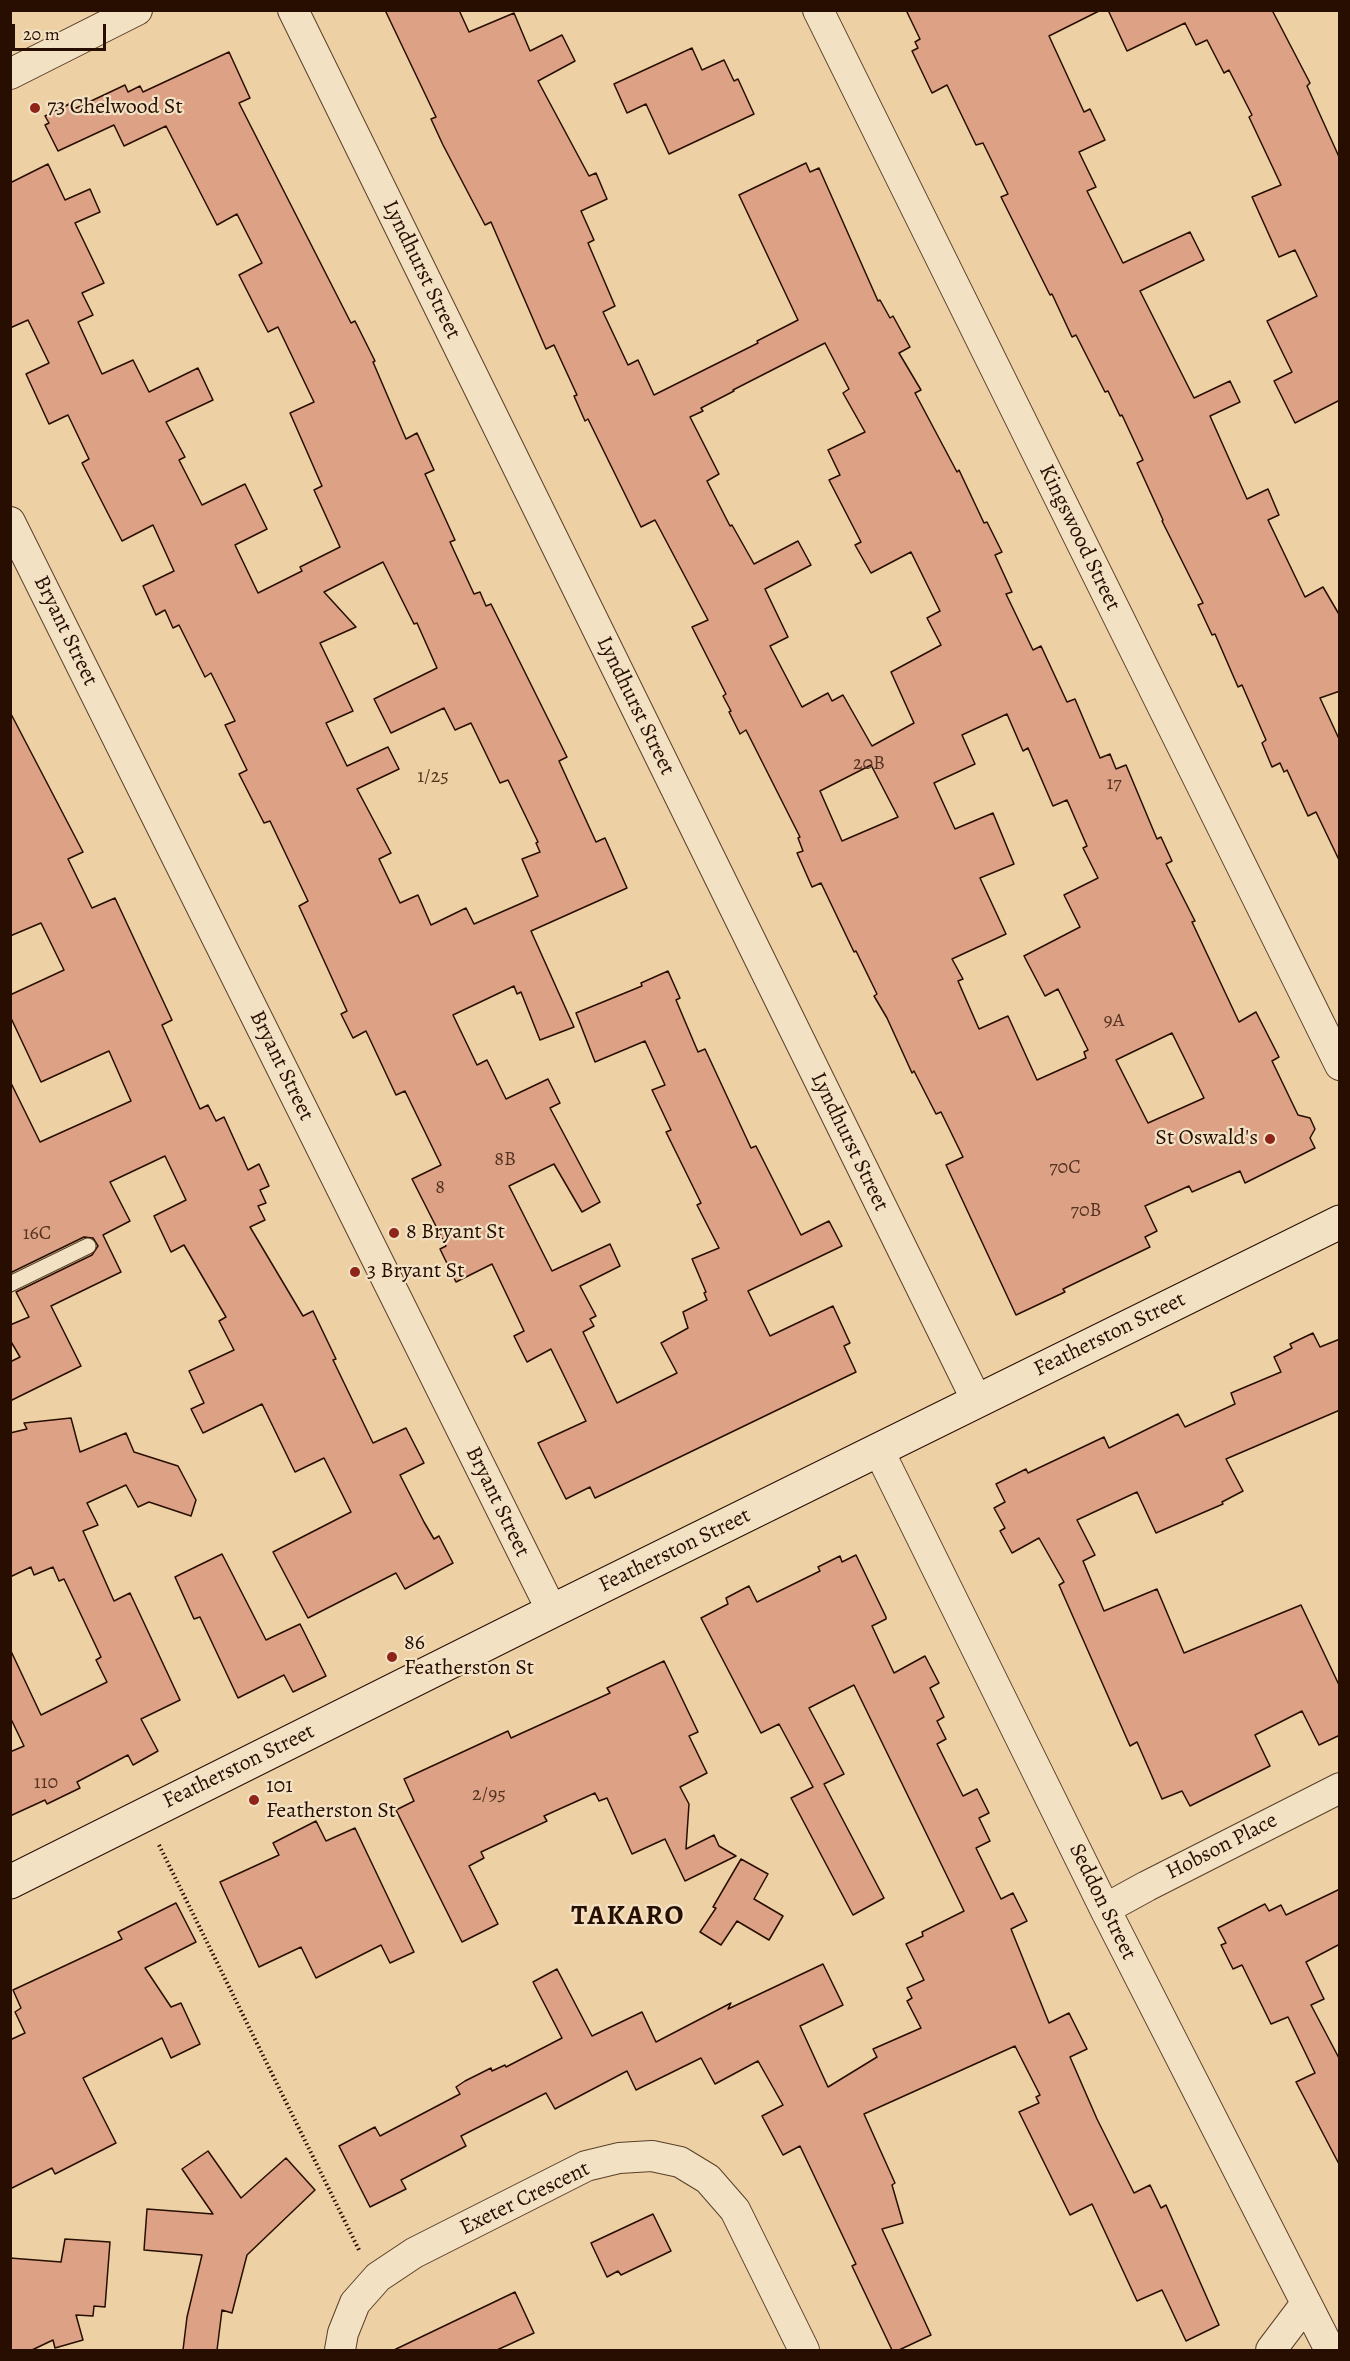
<!DOCTYPE html>
<html>
<head>
<meta charset="utf-8">
<style>
	body { margin:0 }
	#map { position:relative; width:1350px; height:2361px; overflow:hidden; background:#edd1a4; font-family:Alegreya,serif }
	canvas { display:block }
	.frame { position:absolute; inset:0; border:12px solid #280e00; pointer-events:none }
	.scale { position:absolute; left:12px; top:24px; width:94px; height:27px; box-sizing:border-box; border:3px solid #280e00; border-top:0; padding-left:8px; font-size:18px; line-height:21px; white-space:nowrap; color:#280e00; -webkit-text-stroke:4px #f3e1c4; paint-order:stroke }
</style>
</head>
<body>
<div id="map">
<canvas width="1350" height="2361"></canvas>
<div class="frame"></div>
<div class="scale">20 m</div>
</div>
<script>
const ctx = document.querySelector('canvas').getContext('2d');
ctx.lineJoin = 'round';
function fillPath(path, color) { ctx.fillStyle = color; ctx.fill(path, 'evenodd'); }
function stroke(path, color, width, dash) { ctx.strokeStyle = color; ctx.lineWidth = width; ctx.lineCap = dash ? 'butt' : 'round'; ctx.setLineDash(dash || []); ctx.stroke(path); }
function label(font, color, halo, rows, align = 'center') {
  ctx.font = font + ' Alegreya,serif'; ctx.lineWidth = 4.5; ctx.setLineDash([]); ctx.textBaseline = 'middle'; ctx.strokeStyle = halo; ctx.fillStyle = color; for (const [text, x, y, turn = 0] of rows) {
    ctx.save(); ctx.translate(x, y); ctx.rotate((+turn || 0) * Math.PI / 180); ctx.textAlign = isNaN(turn) ? turn : align; if (halo) ctx.strokeText(text, 0, 0); ctx.fillText(text, 0, 0); ctx.restore();
  }
}
const building = new Path2D(`
	M385,10H459L469,32L514,13L530,51L562,35L575,61L538,81L589,176L596,173L607,199L581,211L594,240L588,243L615,306L603,312L628,365L638,360L654,395L758,343L757,341L798,320L739,195L806,163L810,172L819,168L878,301L880,300L890,318L893,316L910,347L899,353L921,390L915,393L957,472L959,470L984,523L987,522L1002,552L995,555L1012,592L1006,594L1033,650L1041,646L1067,702L1075,699L1100,758L1110,754L1116,769L1126,765L1157,839L1161,837L1172,861L1166,864L1195,921L1192,922L1239,1022L1256,1012L1279,1057L1272,1061L1298,1115L1310,1118L1315,1129L1310,1138L1315,1148L1245,1183L1240,1171L1192,1192L1189,1186L1145,1206L1157,1231L1145,1237L1150,1247L1063,1289L1065,1292L1016,1315L946,1165L963,1157L941,1112L936,1114L914,1071L912,1073L887,1018L874,996L877,994L856,951L854,952L821,883L812,887L797,853L803,851L798,838L800,837L746,730L740,734L729,712L731,711L723,696L726,694L692,627L708,620L655,520L641,527L588,419L585,421L574,396L577,395L554,345L546,349L491,222L485,225L443,145L431,119L436,117ZM825,343L849,389L843,393L865,432L828,450L840,475L829,480L861,542L855,545L871,573L911,552L940,611L927,618L941,645L891,672L914,723L872,746L843,695L832,701L828,693L802,707L770,646L788,637L765,589L811,565L798,541L754,564L732,525L730,526L707,481L719,474L690,417L703,411L701,408L734,391L733,390ZM1007,714L1023,751L1028,748L1053,806L1067,800L1087,846L1083,848L1098,878L1064,895L1080,927L1024,956L1045,996L1058,989L1088,1050L1084,1052L1086,1058L1037,1080L1008,1016L979,1029L958,981L963,979L952,959L1006,934L980,878L1014,864L993,813L955,829L934,783L975,764L962,735ZM871,765L898,817L842,841L820,791ZM1172,1033L1204,1098L1148,1123L1116,1060Z
	M906,10H1101L1049,36L1084,112L1090,109L1105,140L1079,152L1096,187L1087,191L1123,263L1190,232L1204,260L1140,291L1194,398L1230,381L1240,402L1210,416L1247,499L1268,489L1279,515L1268,520L1305,597L1323,587L1340,616V691L1320,698L1340,741V862L1316,812L1308,816L1287,770L1284,772L1280,763L1272,767L1262,743L1266,740L1242,685L1238,687L1215,634L1212,635L1198,605L1203,603L1162,521L1163,520L1137,463L1143,460L1122,415L1120,416L1108,391L1105,392L1076,335L1072,337L1052,294L1050,295L1001,197L1008,194L983,143L976,145L947,85L932,93L912,51L918,48L915,42L920,39Z
	M1108,10H1272L1310,83L1307,86L1340,159V400L1295,423L1274,381L1292,372L1267,321L1317,296L1295,250L1279,257L1252,197L1281,185L1249,117L1252,115L1229,70L1224,73L1207,40L1196,45L1185,23L1127,51Z
	M692,48L702,70L724,60L734,81L738,79L754,114L669,154L646,104L627,113L614,84Z
	M229,52L250,98L239,103L351,323L355,321L375,361L373,362L406,439L417,433L434,470L425,474L455,540L450,542L474,594L480,592L486,606L491,604L567,757L559,761L596,842L605,838L627,888L531,931L574,1027L540,1040L521,992L517,994L514,986L453,1015L477,1065L487,1060L506,1099L548,1079L560,1103L550,1108L600,1202L582,1212L554,1164L509,1186L552,1271L610,1244L620,1266L580,1286L596,1316L590,1319L594,1326L583,1332L617,1403L677,1373L661,1343L688,1328L683,1312L707,1300L704,1293L706,1292L692,1259L719,1248L697,1205L701,1203L666,1132L671,1130L652,1090L665,1085L645,1041L595,1062L576,1013L642,986L641,983L668,971L680,998L676,1000L698,1052L705,1049L751,1148L756,1146L801,1235L829,1221L842,1246L748,1291L770,1336L833,1306L850,1343L844,1346L856,1372L595,1498L590,1487L566,1499L538,1443L586,1421L551,1349L527,1362L514,1336L524,1331L492,1264L456,1282L440,1249L446,1246L412,1179L441,1165L405,1091L396,1095L366,1031L353,1038L341,1014L347,1011L299,906L308,901L270,821L264,823L239,774L247,770L225,725L235,721L211,673L205,677L179,625L173,628L165,610L156,615L143,586L174,571L153,525L122,541L82,463L89,459L68,415L49,424L26,374L49,363L28,320L10,328V183L48,164L65,200L90,189L100,212L75,223L104,283L82,293L93,315L78,322L102,374L133,360L149,392L198,368L213,400L166,422L185,457L179,460L202,505L245,484L267,529L235,545L258,593L302,571L300,567L340,547L314,490L322,486L290,413L314,402L278,327L268,332L239,275L262,263L237,214L217,225L166,126L124,146L114,125L58,151L45,125L49,123L45,116L69,104L72,110L125,85L128,92L140,86L143,92ZM383,562L414,624L417,623L437,668L374,699L391,733L444,708L455,730L471,723L500,783L508,780L538,842L536,843L540,852L522,859L538,896L474,924L466,908L431,925L418,895L400,903L379,859L391,853L357,789L399,769L388,747L347,766L326,723L353,711L320,643L356,627L324,592Z
	M10,712L83,852L68,859L92,908L115,898L172,1020L162,1025L200,1109L208,1105L216,1121L224,1117L248,1170L259,1164L269,1186L260,1190L266,1203L258,1206L265,1220L250,1227L303,1316L313,1311L336,1359L333,1360L373,1443L406,1428L424,1463L400,1475L424,1522L434,1539L439,1536L453,1563L405,1589L396,1573L308,1618L273,1552L351,1512L324,1458L295,1472L262,1404L203,1433L191,1409L204,1403L189,1371L234,1350L219,1321L226,1317L184,1245L171,1252L154,1216L186,1200L165,1156L110,1182L130,1221L103,1235L121,1272L51,1306L81,1366L10,1401V1362L20,1357L10,1340V1325L29,1317L16,1292L92,1255L98,1246L93,1238L84,1237L10,1273V1081L40,1142L131,1101L109,1051L41,1082L10,1016V995L64,970L41,923L10,936Z
	M1313,1333L1320,1347L1340,1339V1410L1226,1459L1243,1491L1222,1502L1223,1504L1156,1533L1137,1492L1077,1520L1095,1555L1083,1561L1104,1611L1157,1589L1184,1653L1301,1605L1340,1687V1735L1319,1745L1302,1711L1255,1735L1270,1766L1190,1806L1182,1791L1162,1799L1137,1742L1130,1746L1059,1585L1064,1582L1039,1538L1012,1553L1000,1531L1005,1528L994,1508L1005,1502L996,1484L1026,1469L1028,1473L1104,1437L1109,1448L1178,1414L1185,1427L1235,1404L1231,1393L1281,1372L1274,1357L1292,1348L1290,1344Z
	M71,1418L80,1452L126,1433L134,1452L178,1466L196,1500L191,1516L149,1502L138,1507L126,1485L87,1503L98,1525L83,1531L114,1601L130,1593L180,1700L141,1719L158,1751L133,1765L128,1755L77,1782L80,1788L47,1804L45,1800L10,1816V1752L24,1746L10,1717V1649L41,1715L107,1682L96,1660L101,1657L64,1579L59,1581L53,1567L34,1575L31,1567L10,1577V1433L27,1429L24,1423Z
	M222,1554L266,1640L300,1624L326,1676L293,1692L284,1675L238,1698L200,1617L194,1619L175,1577Z
	M856,1555L886,1617V1619L872,1626L894,1673L925,1656L939,1683L930,1688L944,1717L937,1721L946,1739L937,1744L963,1796L977,1789L989,1813L979,1818L990,1841L976,1848L1001,1899L1013,1893L1027,1921L1011,1929L1049,2023L1069,2013L1087,2049L1070,2057L1097,2119L1134,2193L1150,2185L1161,2208L1166,2205L1219,2325L1186,2341L1162,2290L1137,2301L1092,2204L1070,2215L1019,2112L1039,2103L1036,2097L1040,2095L1015,2046L864,2114L895,2183L892,2185L903,2223L882,2229L931,2335L899,2350H892L852,2266L856,2264L800,2146L783,2155L762,2116L783,2105L758,2061L715,2084L701,2058L636,2090L627,2071L555,2109L546,2093L461,2136L466,2146L401,2180L406,2189L370,2207L339,2146L375,2127L380,2136L460,2094L456,2087L465,2081L491,2068L492,2071L505,2065L506,2067L562,2038L533,1982L557,1969L592,2036L642,2012L656,2042L731,2003L728,2009L823,1964L843,2005L800,2026L828,2087L877,2057L873,2049L921,2028L907,2001L912,1998L907,1988L924,1980L906,1944L923,1936L922,1932L964,1911L854,1685L809,1708L844,1774L824,1784L884,1898L853,1915L791,1798L813,1787L779,1724L761,1733L701,1618L728,1604L726,1598L749,1586L757,1602L820,1571L818,1567L840,1556L842,1562Z
	M664,1661L698,1732L689,1736L707,1773L680,1787L689,1804L686,1849L714,1835L719,1846L736,1856L685,1881L665,1839L632,1854L607,1798L599,1801L595,1793L544,1816L547,1821L481,1852L484,1858L469,1866L498,1924L462,1942L396,1810L414,1801L404,1779L508,1731L511,1738L610,1693L607,1688Z
	M316,1821L326,1841L355,1828L414,1952L390,1963L381,1945L316,1978L301,1947L259,1967L220,1882L279,1855L273,1843Z
	M741,1859L768,1874L754,1899L783,1916L769,1940L737,1921L721,1945L700,1932L716,1908L713,1907Z
	M1340,1889V1944L1306,1962L1324,1999L1311,2005L1340,2060V2166L1296,2082L1315,2073L1288,2017L1271,2024L1242,1965L1233,1969L1221,1945L1226,1943L1218,1928L1265,1904L1269,1911L1281,1905L1286,1915Z
	M176,1903L196,1942L145,1968L171,2007L181,2003L200,2044L171,2058L162,2038L83,2078L116,2143L55,2174L52,2168L10,2189V2040L25,2033L15,2012L21,2008L13,1990L122,1939L118,1932Z
	M208,2151L241,2198L286,2158L315,2190L247,2255L232,2313L222,2310L217,2350H183L187,2317L202,2255L144,2250L147,2209L213,2214L182,2169Z
	M653,2214L671,2251L621,2275L618,2271L607,2277L591,2243Z
	M65,2239L110,2242L105,2307L94,2306L93,2316L76,2315L83,2340L55,2348L53,2340L32,2350H10V2258L61,2262Z
	M515,2292L534,2333L497,2350H394Z`);
fillPath(building, '#dda285');
stroke(building, '#280e00', 1.5);
const lane = new Path2D(`
	M10,1284L88,1246`);
const street = new Path2D(`
	M293,10L977,1401
	M818,10L1340,1065
	M10,74L137,10
	M10,522L552,1611
	M879,1451L1105,1909L1330,2350
	M1105,1909L1147,1886L1340,1788
	M340,2350L343,2333L355,2303L378,2277L414,2253L586,2166L619,2158L652,2156L680,2162L708,2179L735,2210L804,2350
	M1271,2350L1305,2305`);
const secondary = new Path2D(`
	M10,1882L552,1611L1340,1222`);
stroke(lane, '#593f29', 17);
stroke(street, '#593f29', 32);
stroke(secondary, '#280e00', 35);
stroke(new Path2D(`
	M159,1845L360,2252`), '#280e00', 4, [1.5, 3]);
stroke(lane, '#f3e1c4', 15);
stroke(street, '#f3e1c4', 30);
stroke(secondary, '#f3e1c4', 33);
for (const [x, y, r, color] of [
	[35,108,6,"#8f2418"],
	[1270,1139,6,"#8f2418"],
	[394,1233,6,"#8f2418"],
	[355,1272,6,"#8f2418"],
	[392,1657,6,"#8f2418"],
	[254,1800,6,"#8f2418"]
]) { const dot = new Path2D(); dot.arc(x, y, r, 0, 2 * Math.PI); ctx.fillStyle = color; ctx.fill(dot); stroke(dot, '#f3e1c4', 2); }
label('20px', '#553321', null, [
	["20B",869,764],
	["1/25",433,777],
	["17",1114,784],
	["9A",1114,1021],
	["8B",505,1160],
	["70C",1065,1168],
	["8",440,1188],
	["70B",1086,1211],
	["16C",37,1234],
	["110",46,1783],
	["2/95",489,1795]
]);
label('22px', '#280e00', '#f3e1c4', [
	["73 Chelwood St",47,108],
	["St Oswald's",1258,1139,"right"],
	["8 Bryant St",406,1233],
	["3 Bryant St",367,1272],
	["86",404,1644],
	["Featherston St",404,1669],
	["101",266,1787],
	["Featherston St",266,1812]
], 'left');
label('22px', '#280e00', '#f3e1c4', [
	["Lyndhurst Street",421,270,64],
	["Kingswood Street",1079,538,64],
	["Bryant Street",65,631,64],
	["Lyndhurst Street",635,706,64],
	["Bryant Street",281,1066,64],
	["Lyndhurst Street",849,1142,64],
	["Featherston Street",1110,1335,-26],
	["Bryant Street",497,1502,64],
	["Featherston Street",675,1551,-26],
	["Featherston Street",239,1767,-26],
	["Hobson Place",1222,1847,-27],
	["Seddon Street",1102,1902,64],
	["Exeter Crescent",525,2199,-26]
]);
ctx.letterSpacing = '1.5px';
label('bold 28px', '#280e00', '#f3e1c4', [
	["TAKARO",628,1917]
]);
ctx.letterSpacing = '0px';
</script>
</body>
</html>
